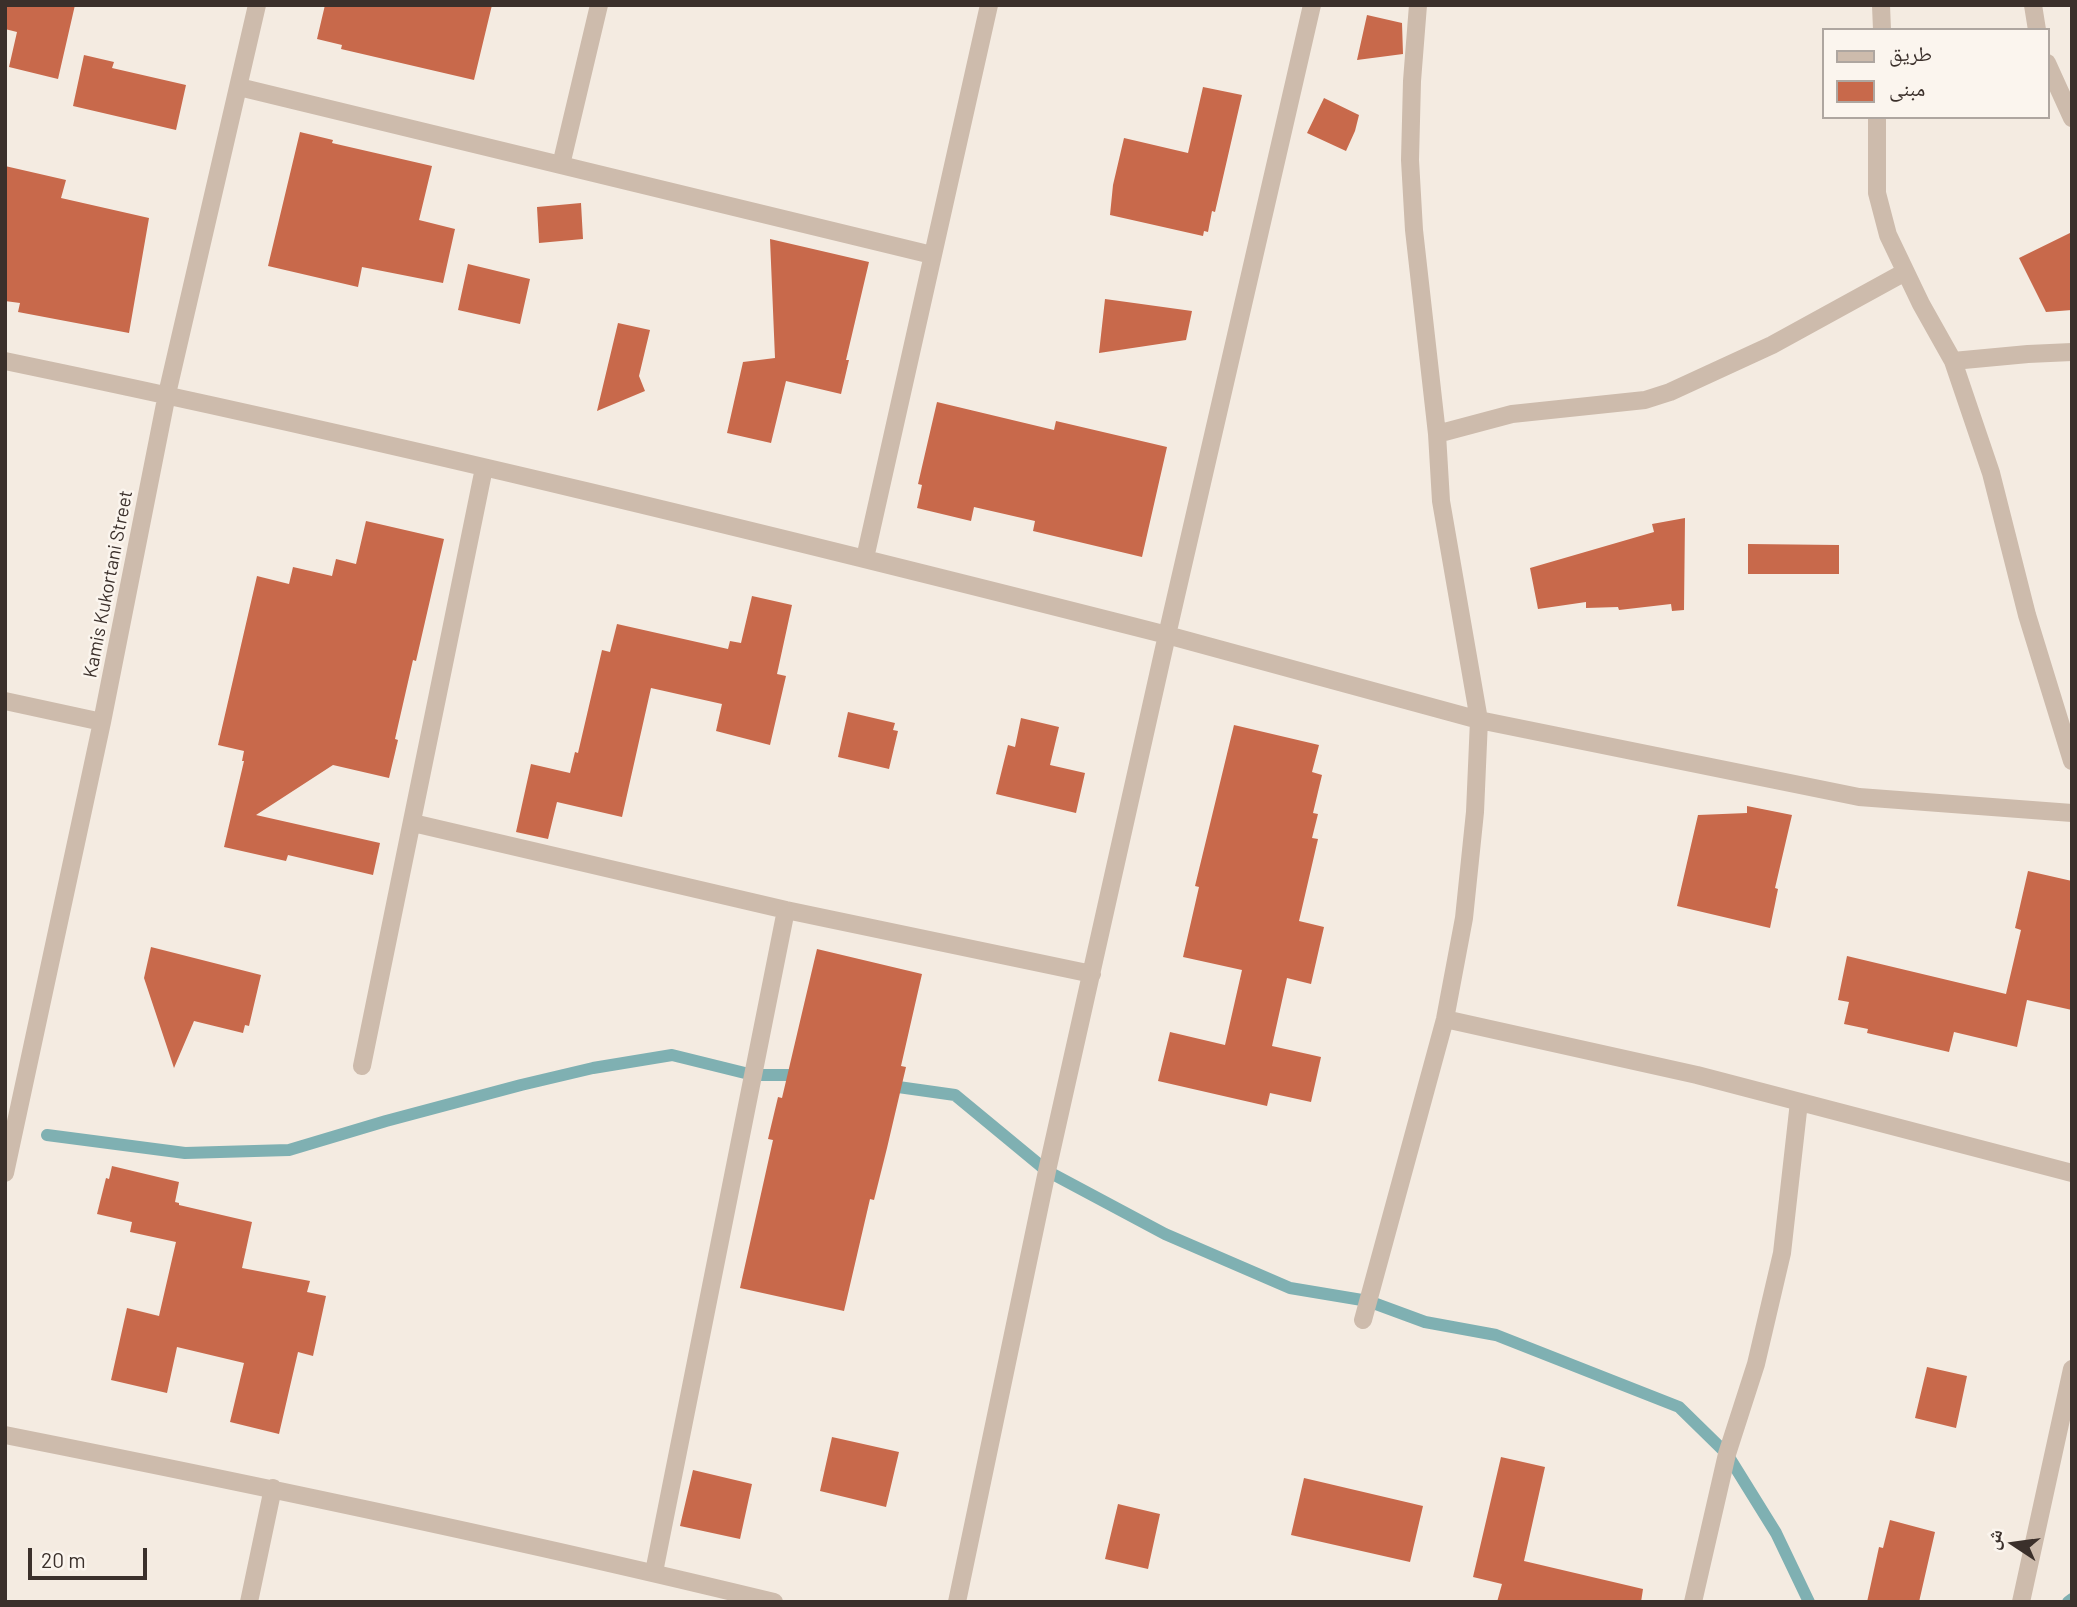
<!DOCTYPE html>
<html>
<head>
<meta charset="utf-8">
<style>
	body { margin:0 }
	#map { position:relative; width:2077px; height:1607px; overflow:hidden; background:#f4ebe1; font-family:Barlow,"Noto Naskh Arabic",sans-serif }
	canvas { display:block }
	.frame { position:absolute; inset:0; border:7px solid #3b302b; pointer-events:none }
	.legend { position:absolute; left:1822px; top:28px; width:228px; height:91px; box-sizing:border-box; background:#fbf5ee; border:2px solid #aea6a0; margin:0; padding:9px 12px; list-style:none; font-size:21px; color:#3b302b }
	.legend li { display:flex; align-items:center; gap:14px; height:35px }
	.legend b { width:35px; border:2px solid #aea6a0 }
	.north { position:absolute; left:1979px; top:1509px; width:70px; height:70px; -webkit-text-stroke:5px #fbf5ee; paint-order:stroke; rotate:283deg; font-size:19px; font-weight:700; line-height:28px; text-align:center; color:#3b302b }
	.north::after { content:''; display:block; margin:auto; width:24px; height:32px; background:#3b302b; clip-path:polygon(50% 0,100% 100%,50% 72%,0 100%) }
	.scale { position:absolute; left:28px; top:1548px; width:119px; height:32px; box-sizing:border-box; border:4px solid #3b302b; border-top:0; padding-left:9px; font-size:21px; line-height:24px; white-space:nowrap; color:#3b302b; -webkit-text-stroke:5px #fbf5ee; paint-order:stroke }
</style>
</head>
<body>
<div id="map">
<canvas width="2077" height="1607"></canvas>
<div class="frame"></div>
<ul class="legend">
<li><b style="height:9px;background:#cdbbac"></b>طريق</li>
<li><b style="height:19px;background:#c8694b"></b>مبنى</li>
</ul>
<div class="north">ش</div>
<div class="scale">20 m</div>
</div>
<script>
const ctx = document.querySelector('canvas').getContext('2d');
ctx.lineJoin = 'round';
function stroke(path, color, width, dash) { ctx.strokeStyle = color; ctx.lineWidth = width; ctx.lineCap = dash ? 'butt' : 'round'; ctx.setLineDash(dash || []); ctx.stroke(path); }
function fillPath(path, color) { ctx.fillStyle = color; ctx.fill(path, 'evenodd'); }
function label(font, color, halo, rows, align = 'center') {
  ctx.font = font + ' Barlow,sans-serif'; ctx.lineWidth = 5; ctx.setLineDash([]); ctx.textBaseline = 'middle'; ctx.strokeStyle = halo; ctx.fillStyle = color; for (const [text, x, y, turn = 0] of rows) {
    ctx.save(); ctx.translate(x, y); ctx.rotate((+turn || 0) * Math.PI / 180); ctx.textAlign = isNaN(turn) ? turn : align; if (halo) ctx.strokeText(text, 0, 0); ctx.fillText(text, 0, 0); ctx.restore();
  }
}
stroke(new Path2D(`
	M884,1085L955,1095L1047,1171L1165,1234L1290,1288L1368,1301L1425,1322L1496,1335L1679,1407L1727,1454L1776,1533L1809,1602
	M47,1135L185,1153L289,1150L386,1121L521,1085L593,1068L672,1055L753,1075H804
	M2068,1602L2072,1599`), '#7fb0b2', 12);
fillPath(new Path2D(`
	M5,5H75L58,79L9,67L17,32L5,29Z
	M325,5H492L474,80L341,49L342,45L317,39Z
	M1367,15L1402,23L1403,54L1357,60Z
	M84,55L114,62L112,68L186,85L176,130L73,106Z
	M1203,87L1242,95L1215,212L1212,211L1208,232L1204,231L1203,236L1110,215L1113,185L1124,138L1188,153Z
	M1324,98L1359,115L1355,131L1346,151L1307,133Z
	M300,132L333,140L332,143L432,166L419,220L455,229L443,283L362,267L358,287L268,266Z
	M5,166L66,180L61,198L149,218L129,333L18,312L20,303L5,301Z
	M581,203L583,239L539,243L537,207Z
	M2072,232V310L2046,312L2019,258Z
	M770,239L869,262L846,360H849L841,394L786,381L771,443L727,433L743,362L775,358Z
	M468,264L530,279L520,324L458,310Z
	M1105,299L1192,311L1186,340L1099,353Z
	M618,323L650,330L639,376L645,391L597,411Z
	M937,402L1054,430L1056,421L1167,447L1142,557L1033,531L1035,521L974,507L971,521L917,508L922,485L918,484Z
	M1685,518L1684,610L1672,611L1671,604L1619,610L1618,607L1586,608V602L1538,609L1530,568L1654,532L1652,524Z
	M366,521L444,539L416,661L413,660L395,739L398,740L389,778L333,765L256,815L380,843L373,875L288,855L286,861L224,847L244,761H242L244,751L218,745L257,576L289,584L293,567L332,576L336,559L356,564Z
	M1748,544L1839,545V574H1748Z
	M752,596L792,605L777,674L786,676L770,745L716,731L722,704L651,688L622,817L557,802L548,839L516,832L531,764L570,773L575,752L578,753L602,650L610,652L617,624L728,649L730,641L741,643Z
	M848,712L895,723L893,730L898,731L889,769L838,757Z
	M1021,718L1059,727L1050,765L1085,773L1076,813L996,794L1008,745L1015,747Z
	M1234,725L1319,745L1312,772L1322,775L1313,813L1318,814L1312,838L1318,839L1299,921L1324,927L1311,984L1287,978L1272,1046L1321,1057L1311,1102L1270,1093L1267,1106L1158,1081L1170,1032L1225,1045L1242,970L1183,957L1199,887L1195,886Z
	M1747,806L1792,815L1775,888L1778,889L1770,928L1677,906L1698,815L1747,813Z
	M2028,871L2072,881V1010L2027,1000L2017,1047L1954,1032L1949,1052L1867,1033L1868,1029L1844,1024L1849,1002L1838,1000L1847,956L2006,994L2021,930L2015,928Z
	M151,947L261,975L249,1026L245,1025L243,1033L194,1021L174,1068L144,978Z
	M817,949L922,974L901,1066L906,1067L887,1148L874,1200L870,1199L844,1311L740,1288L773,1140L768,1139L778,1097L782,1098Z
	M112,1166L179,1182L175,1202L179,1203V1205L252,1222L242,1268L310,1281L307,1292L326,1296L313,1356L298,1352L279,1434L230,1422L244,1363L177,1347L167,1393L111,1380L127,1308L159,1316L176,1242L130,1232L132,1222L97,1214L106,1178L109,1179Z
	M1927,1367L1967,1376L1956,1428L1915,1418Z
	M832,1437L899,1452L886,1507L820,1491Z
	M1501,1457L1545,1467L1524,1561L1643,1589L1641,1602H1497L1502,1584L1473,1577Z
	M693,1470L752,1484L740,1539L680,1526Z
	M1304,1478L1423,1506L1410,1562L1291,1535Z
	M1118,1504L1160,1514L1148,1569L1105,1559Z
	M1890,1520L1935,1532L1919,1602H1867L1879,1547L1883,1548Z`), '#c8694b');
stroke(new Path2D(`
	M1881,5L1882,30
	M2033,5L2037,30
	M2047,63L2072,118
	M239,87L932,255
	M1877,117V193L1888,235L1921,304L1953,361L1991,473L2027,615L2072,761
	M561,165L599,5
	M5,361C395,442 782,537 1167,635L1312,5
	M1953,361L2028,354L2072,352
	M1437,434L1512,414L1645,400L1670,392L1772,345L1905,272
	M865,558L989,5
	M5,701L102,722
	M413,823L786,910L1092,974
	M1445,1019L1697,1075L2072,1173
	M362,1066L484,468
	M5,1173L102,722L167,394L257,5
	M1363,1320L1445,1019L1464,918L1475,812L1479,720L1441,501L1437,434L1414,230L1410,160L1412,81L1418,5
	M5,1435C262,1486 519,1540 774,1602
	M654,1572L786,910
	M249,1602L273,1488
	M957,1602L1047,1171L1167,635L1479,720L1859,797L2072,813
	M1693,1602L1727,1454L1756,1364L1782,1253L1799,1102
	M2021,1602L2072,1369`), '#cdbbac', 18);
label('19px', '#3b302b', '#fbf5ee', [
	["Kamis Kukortani Street",108,584,-79]
]);
</script>
</body>
</html>
